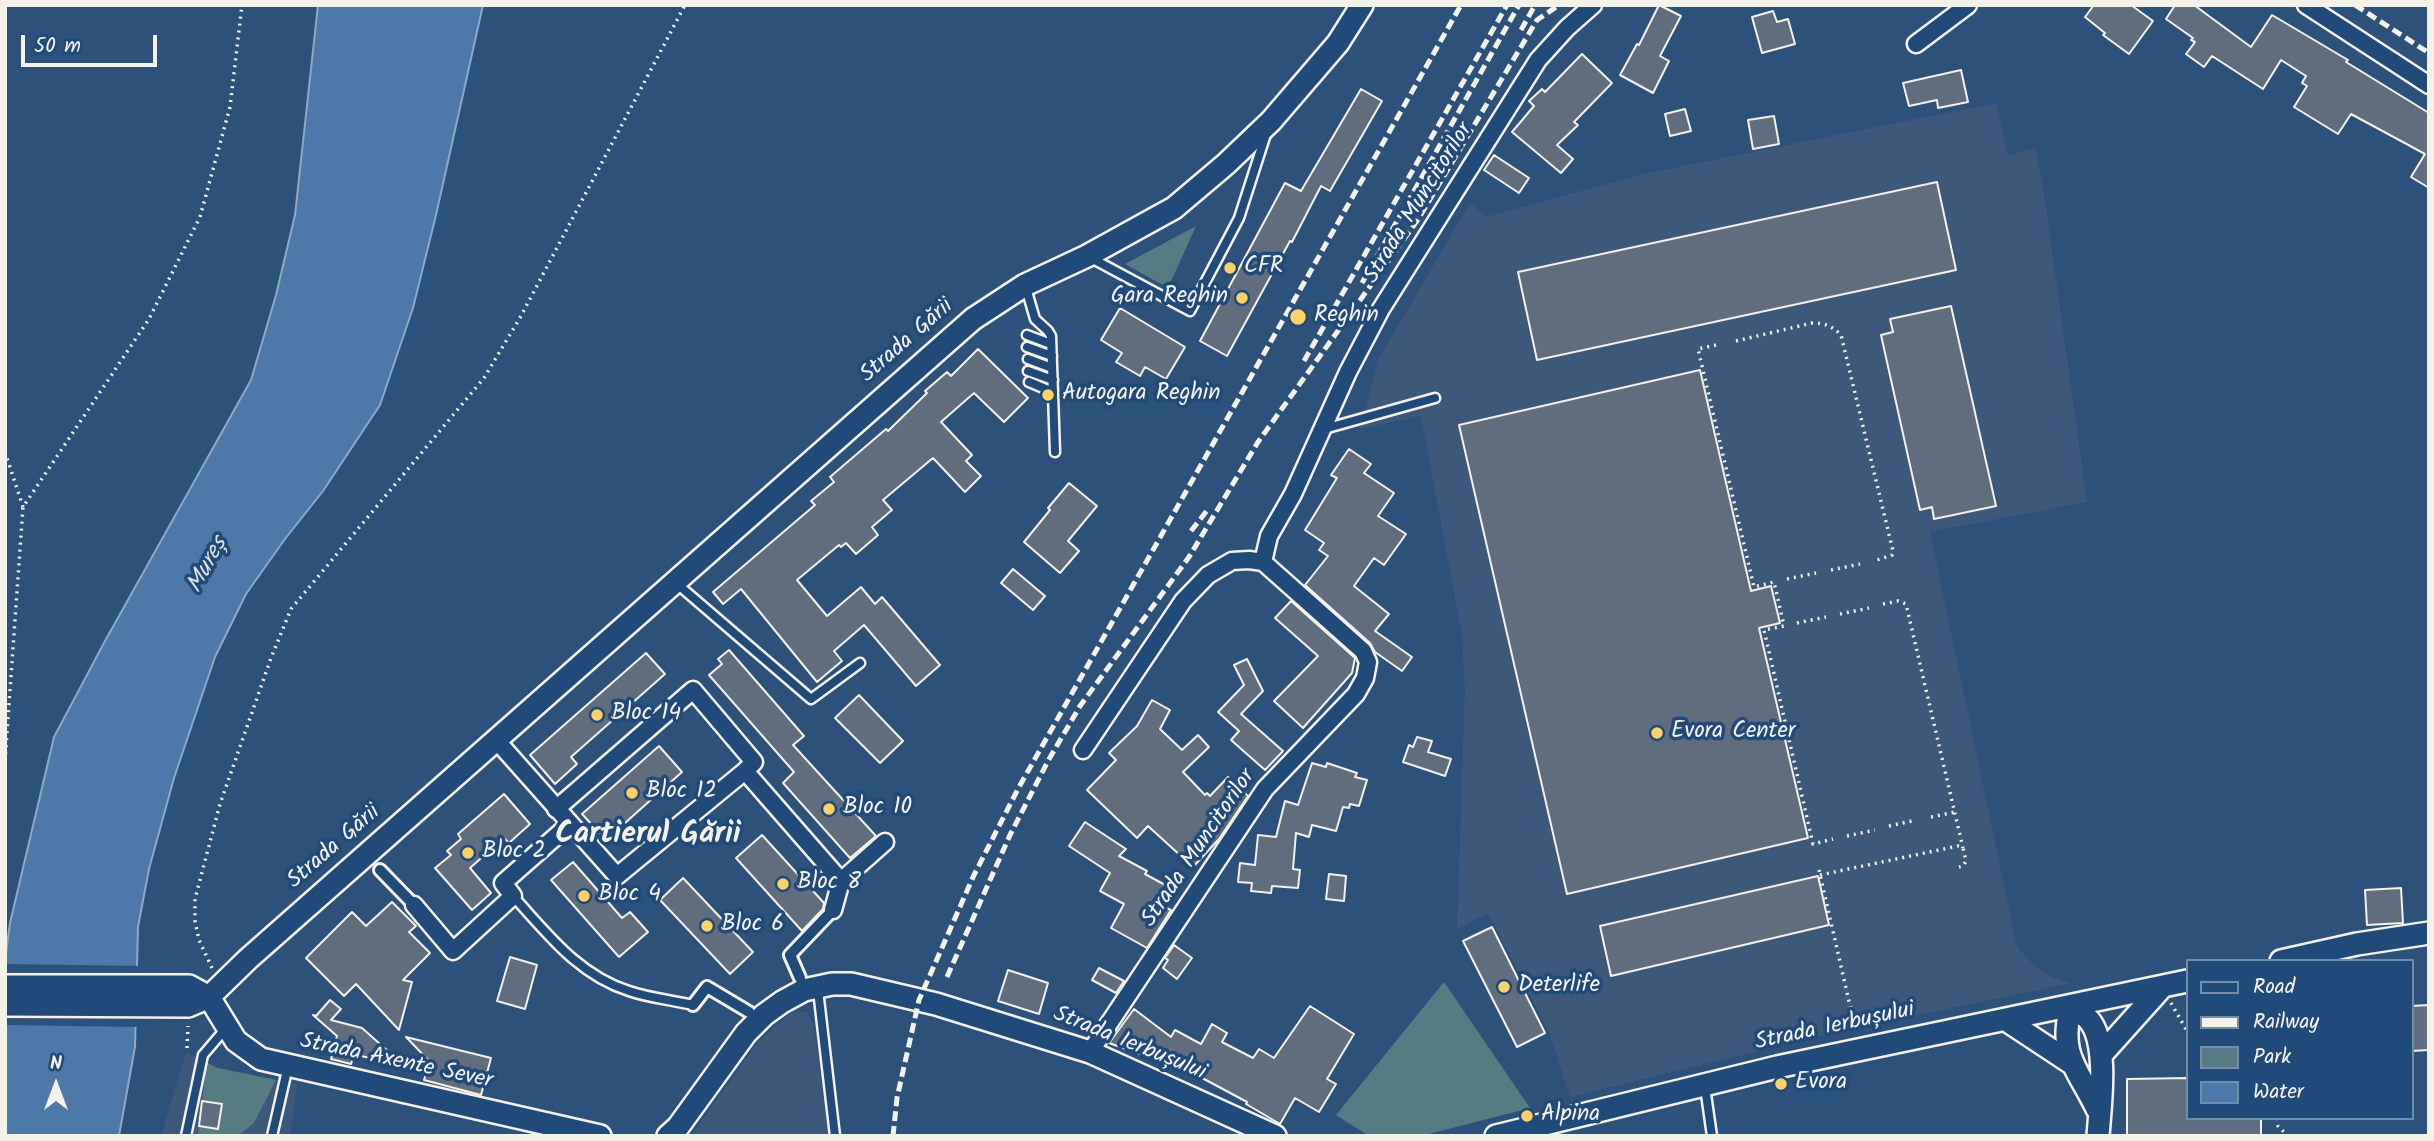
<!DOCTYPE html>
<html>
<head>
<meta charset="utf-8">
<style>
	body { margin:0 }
	#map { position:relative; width:2434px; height:1141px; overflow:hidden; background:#2c517b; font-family:Kalam,sans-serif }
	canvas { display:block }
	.frame { position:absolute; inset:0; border:7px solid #f4f1e8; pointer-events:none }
	.legend { position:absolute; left:2186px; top:959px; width:228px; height:161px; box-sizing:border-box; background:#1f4a7a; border:2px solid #748da6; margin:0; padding:9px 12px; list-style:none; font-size:21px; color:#f4f1e8 }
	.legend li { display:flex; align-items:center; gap:14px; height:35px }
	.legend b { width:35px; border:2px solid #748da6 }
	.north { position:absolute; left:21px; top:1050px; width:70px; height:70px; -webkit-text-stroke:5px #1f4a7a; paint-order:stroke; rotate:0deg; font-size:19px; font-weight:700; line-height:28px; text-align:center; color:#f4f1e8 }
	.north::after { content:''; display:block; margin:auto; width:24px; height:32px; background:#f4f1e8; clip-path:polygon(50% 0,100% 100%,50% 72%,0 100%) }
	.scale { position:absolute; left:21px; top:35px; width:136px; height:32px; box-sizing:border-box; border:4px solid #f4f1e8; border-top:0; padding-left:9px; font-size:21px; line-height:24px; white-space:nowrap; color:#f4f1e8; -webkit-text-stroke:5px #1f4a7a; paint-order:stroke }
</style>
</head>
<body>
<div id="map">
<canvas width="2434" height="1141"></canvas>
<div class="frame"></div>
<ul class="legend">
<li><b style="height:9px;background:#1f4a7a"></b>Road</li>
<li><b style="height:9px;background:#f4f1e8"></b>Railway</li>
<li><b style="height:19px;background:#557c82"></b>Park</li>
<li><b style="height:19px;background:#4c79a8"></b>Water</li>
</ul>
<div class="north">N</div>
<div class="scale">50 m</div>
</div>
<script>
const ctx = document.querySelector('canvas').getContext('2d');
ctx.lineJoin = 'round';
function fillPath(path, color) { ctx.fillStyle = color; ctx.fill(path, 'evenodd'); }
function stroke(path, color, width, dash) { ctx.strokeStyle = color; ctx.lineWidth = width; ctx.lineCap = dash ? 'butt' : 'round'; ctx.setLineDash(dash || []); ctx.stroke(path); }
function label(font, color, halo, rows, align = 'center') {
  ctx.font = font + ' Kalam,sans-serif'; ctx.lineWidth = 7; ctx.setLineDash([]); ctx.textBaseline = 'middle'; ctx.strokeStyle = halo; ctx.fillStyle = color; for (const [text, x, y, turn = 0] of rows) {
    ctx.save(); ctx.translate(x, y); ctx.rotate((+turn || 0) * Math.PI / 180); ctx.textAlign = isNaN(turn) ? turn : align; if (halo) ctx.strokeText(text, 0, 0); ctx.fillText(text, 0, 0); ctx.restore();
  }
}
fillPath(new Path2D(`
	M1996,103L2008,155L2035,148L2043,186L2087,502L1930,532L2017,947L2031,962L2047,975L2071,983L1833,1033L1570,1097L1549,1032L1488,913L1457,929L1465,691L1462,636L1421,416L1360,429L1378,360L1470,203L1486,217L1643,174Z
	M801,1011L808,1013L814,1026L828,1136H691L759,1041L789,1015Z
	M186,1052L217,1067L297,1084L290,1136H161Z`), '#3c597c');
fillPath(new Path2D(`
	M1196,226L1168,288L1125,264Z
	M1444,982L1530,1108L1421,1136H1369L1336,1115Z
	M207,1063L217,1068L276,1080L254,1123L238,1136H198L199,1127L218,1129L223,1104L202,1101Z`), '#557c82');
const water = new Path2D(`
	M318,5H483L436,215L413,308L380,405L323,491L285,539L246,594L215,657L174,778L149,869L138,927L135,1047L119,1136H5V960L10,923L54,737L105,641L251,380L276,295L295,215Z`);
fillPath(water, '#4c79a8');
stroke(water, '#8fa9c2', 2);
fillPath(new Path2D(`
	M5,964L141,966L139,1027L5,1025Z`), '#2c517b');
const building = new Path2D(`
	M1659,5L1681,16L1660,56L1669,61L1653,93L1620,75L1637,44L1639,45Z
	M2094,5H2131L2153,21L2129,54L2103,35L2105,33L2085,17Z
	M2175,5H2194L2251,47L2272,15L2348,60L2346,62L2429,113V188L2411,177L2425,154L2351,114L2338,134L2294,107L2307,86L2302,83L2306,76L2281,60L2263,89L2212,56L2204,67L2186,54L2195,42L2191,40L2193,38L2166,19Z
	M1773,11L1777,22L1788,19L1795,44L1762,53L1752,17Z
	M1582,54L1612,83L1574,122L1578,125L1557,145L1573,159L1561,173L1512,132L1534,106L1529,101L1542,89L1545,92Z
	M1961,70L1968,102L1938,108L1937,100L1909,106L1903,83Z
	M1361,89L1382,101L1330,191L1321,186L1292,242L1290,241L1227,356L1200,341L1285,183L1301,191Z
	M1685,109L1691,131L1670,136L1665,114Z
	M1774,116L1779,144L1753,149L1748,120Z
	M1494,155L1529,178L1519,193L1484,170Z
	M1937,182L1956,270L1537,360L1518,272Z
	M1951,306L1996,506L1934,519L1932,507L1920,510L1881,335L1893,332L1890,319Z
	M1120,308L1185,347L1166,379L1145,367L1140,376L1116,362L1122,353L1101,340Z
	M978,349L1028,398L1004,422L974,393L941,422L972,455L966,461L981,476L965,492L933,458L883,500L892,510L872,527L878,535L856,554L846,543L841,547L839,545L797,580L827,616L861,587L875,604L882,597L940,665L916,686L864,625L834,651L842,661L817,682L741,589L723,604L713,592L815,505L811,501L834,482L830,477L886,429L888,431L927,393L925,391L947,372L951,376Z
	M1700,370L1751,591L1771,586L1780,623L1759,628L1808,838L1567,894L1459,425Z
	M1349,449L1371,464L1364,473L1394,493L1378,516L1406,534L1384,565L1374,558L1354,586L1389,614L1375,631L1412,657L1402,671L1375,652L1370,643L1305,585L1328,556L1319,550L1324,543L1305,530L1337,478L1331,475Z
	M1069,483L1097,506L1068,541L1079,551L1060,573L1024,542L1050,510L1048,508Z
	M1013,569L1045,596L1033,610L1001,583Z
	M1291,601L1355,658L1352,673L1303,728L1274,701L1318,656L1275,618Z
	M729,650L804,736L793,745L876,836L850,858L783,783L794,772L709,675L722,664L718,659Z
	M646,653L665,674L571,757L577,764L555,784L530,755Z
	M1247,659L1263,691L1241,714L1283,751L1265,770L1231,740L1239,731L1218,712L1244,685L1234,665Z
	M859,695L903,741L880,763L835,718Z
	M1152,700L1170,710L1160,729L1182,750L1198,735L1209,747L1183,772L1205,795L1207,793L1210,796L1228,777L1248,796L1219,839L1193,867L1148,826L1137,838L1087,790L1116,760L1109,753L1137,726Z
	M1417,737L1432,741L1428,752L1451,759L1445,776L1403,762L1409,745L1413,747Z
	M659,746L682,772L606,840L582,814Z
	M1312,763L1326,767L1327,763L1357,773L1355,777L1367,780L1359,806L1350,804L1349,808L1343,807L1336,831L1312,825L1309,837L1296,833L1293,869L1300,870L1298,888L1272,886L1271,893L1251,891L1252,883L1238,882L1240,863L1255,865L1258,835L1276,837L1285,801L1298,805Z
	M504,794L530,824L509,843L504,838L470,868L491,893L472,910L435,868L451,855L447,851L461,839L458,834Z
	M1085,822L1126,849L1119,856L1147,871L1145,874L1167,886L1165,890L1171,894L1164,907L1171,910L1147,948L1111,928L1124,904L1100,891L1110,873L1069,846Z
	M762,835L824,903L823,909L802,931L736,858Z
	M573,862L622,918L630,912L648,932L619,957L551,880Z
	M1329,874L1346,876L1344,901L1326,899Z
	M1818,876L1829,925L1611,976L1600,926Z
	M683,878L753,952L730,974L660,900Z
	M2401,888L2403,923L2367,925L2365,890Z
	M392,902L416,926L409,932L430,953L403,980L412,982L399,1030L356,984L344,996L306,958L352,912L366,926Z
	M1492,927L1545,1033L1517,1047L1463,941Z
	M1174,945L1192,958L1177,979L1163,968L1168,960L1165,958Z
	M510,957L537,965L525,1009L497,1001Z
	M1099,968L1124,981L1116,993L1092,980Z
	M1008,970L1048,983L1039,1014L998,1001Z
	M330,1000L341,1009L331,1020L362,1028L407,1068L354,1054L351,1064L331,1059L337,1036L313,1015L316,1016Z
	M2429,1005V1050L2411,1051V1006Z
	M1310,1006L1354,1034L1327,1079L1336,1084L1319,1112L1295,1098L1280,1124L1246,1104L1247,1102L1176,1064L1174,1068L1146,1053L1145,1056L1109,1043L1134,1009L1171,1037L1175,1030L1201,1044L1212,1024L1227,1033L1222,1042L1253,1058L1259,1049L1274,1058Z
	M406,1037L491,1058L481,1095L424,1080L427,1070L432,1064Z
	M2187,1078V1118H2261V1136H2127V1079Z
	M202,1101L222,1104L218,1129L199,1126Z`);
fillPath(building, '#606d7f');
stroke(building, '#f4f1e8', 2);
const service = new Path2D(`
	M1091,258L1190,311L1239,218L1266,134
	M1026,288L1035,319L1048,331L1051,336L1055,452
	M1027,335L1051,344
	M1027,347L1052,356
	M1028,359L1052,368
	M1028,371L1053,380
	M1029,382L1053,392
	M1324,429L1435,398
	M676,583L811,699L860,663
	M513,896C547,933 578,975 629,991C649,998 672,1000 693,1005
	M818,990L835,1136
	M1705,1087L1712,1136
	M186,1136L203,1055L227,1027
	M272,1136L288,1066`);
const pedestrian = new Path2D(`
	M380,870L414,905
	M800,978L790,955L833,910
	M693,1005L707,987L749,1012`);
const minor = new Path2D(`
	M2306,5L2429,85
	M1916,44L1968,5
	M1263,562L1269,536L1293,494L1348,372L1381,309L1538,60L1567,28L1593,5
	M497,741L617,876L745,771L841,881L885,842
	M1083,750L1183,601L1208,575L1232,561L1249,560L1263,562L1363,651L1368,662L1365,678L1356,694L1265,789L1090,1052
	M556,809L693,690L754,762L745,771
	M414,905L453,951L513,896L503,883L570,824
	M833,910L841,881`);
const secondary = new Path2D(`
	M2281,961L2357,944L2429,933
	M5,986H189L209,997
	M209,997L236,1041L261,1059L600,1136
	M5,1005L188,1006L209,997L248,959L973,319L1025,285L1087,256L1174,208L1226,164L1271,121L1338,43L1362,5
	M2071,1007C2076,1011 2085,1015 2089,1020C2109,1043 2100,1107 2098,1136
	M2071,1007C2058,1055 2078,1069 2097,1109
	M2006,1020L2071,1063
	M2101,1055L2162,987
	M668,1136L678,1127L746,1033L764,1015L782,1002L804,990L832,984H851L936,1004L1090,1052L1275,1136
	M1496,1136L1777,1067L2187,981`);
stroke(service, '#f4f1e8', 13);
stroke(pedestrian, '#f4f1e8', 16);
stroke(minor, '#f4f1e8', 21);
stroke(secondary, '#f4f1e8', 26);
stroke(new Path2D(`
	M1736,341L1812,323C1825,323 1832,326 1841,335L1893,551L1892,555L1874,561
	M1716,345L1698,349L1754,587L1774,582L1784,626L1764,630L1813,844L1833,839
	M5,452L23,507
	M1831,570L1860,564
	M1787,579L1816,573
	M1883,604L1898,601L1906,604L1963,848
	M1840,614L1869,608
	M1797,623L1826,617
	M5,761L23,507L149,319L200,217L230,107L242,5
	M1931,817L1955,812
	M1889,826L1916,820
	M1847,836L1875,830
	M1819,870L1856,1032
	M1820,875L1958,846L1963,848L1966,861L1963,866L1959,867
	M212,968L199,940L195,921V899L220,804L271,658L291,609L484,378L521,316L685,5
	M2171,1003L2187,1031
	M187,1048L188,1026
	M2277,1118L2278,1126L2288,1136`), '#f4f1e8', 3.5, [2, 5]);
stroke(service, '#1f4a7a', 8);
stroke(pedestrian, '#1f4a7a', 10);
stroke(minor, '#1f4a7a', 16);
stroke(secondary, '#1f4a7a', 21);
stroke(new Path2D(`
	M2355,5L2429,53
	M1521,30L1535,5
	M1362,283L1519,5
	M1304,361L1507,5
	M1191,531L1209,508
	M947,977L1010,835L1048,761L1080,706L1189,557L1258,442L1417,221L1537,20L1559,5
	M893,1136L897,1098L919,1000L974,875L1019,787L1461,5`), '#f4f1e8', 5, [10, 5]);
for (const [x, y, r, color] of [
	[1230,268,7,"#ffd166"],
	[1242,298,7,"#ffd166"],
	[1298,317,9,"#ffd166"],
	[1048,395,7,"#ffd166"],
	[597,715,7,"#ffd166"],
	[1657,733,7,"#ffd166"],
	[632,793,7,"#ffd166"],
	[829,809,7,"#ffd166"],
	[468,853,7,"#ffd166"],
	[783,884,7,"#ffd166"],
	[584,896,7,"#ffd166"],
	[707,926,7,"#ffd166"],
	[1504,987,7,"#ffd166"],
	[1781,1084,7,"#ffd166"],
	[1527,1116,7,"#ffd166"]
]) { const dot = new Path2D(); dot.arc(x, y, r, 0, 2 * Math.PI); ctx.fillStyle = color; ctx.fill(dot); stroke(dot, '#1f4a7a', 2.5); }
label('23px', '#f4f1e8', '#1f4a7a', [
	["Strada Muncitorilor",1420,204,-58],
	["Strada Gării",908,342,-41],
	["Strada Gării",335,848,-41],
	["Strada Muncitorilor",1200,849,-56],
	["Strada Ierbușului",1835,1028,-12],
	["Strada Ierbușului",1129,1045,22],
	["Strada Axente Sever",396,1063,12]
]);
label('23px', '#f4f1e8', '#1f4a7a', [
	["CFR",1244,268],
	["Gara Reghin",1228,298,"right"],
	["Reghin",1314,317],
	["Autogara Reghin",1062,395],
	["Bloc 14",611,715],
	["Evora Center",1671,733],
	["Bloc 12",646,793],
	["Bloc 10",843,809],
	["Bloc 2",482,853],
	["Bloc 8",797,884],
	["Bloc 4",598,896],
	["Bloc 6",721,926],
	["Deterlife",1518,987],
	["Evora",1795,1084],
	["Alpina",1541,1116]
], 'left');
label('italic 24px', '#dbdfde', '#1f4a7a', [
	["Mureș",209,566,-62]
]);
label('bold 30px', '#f4f1e8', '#1f4a7a', [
	["Cartierul Gării",648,837]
]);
</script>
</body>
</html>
